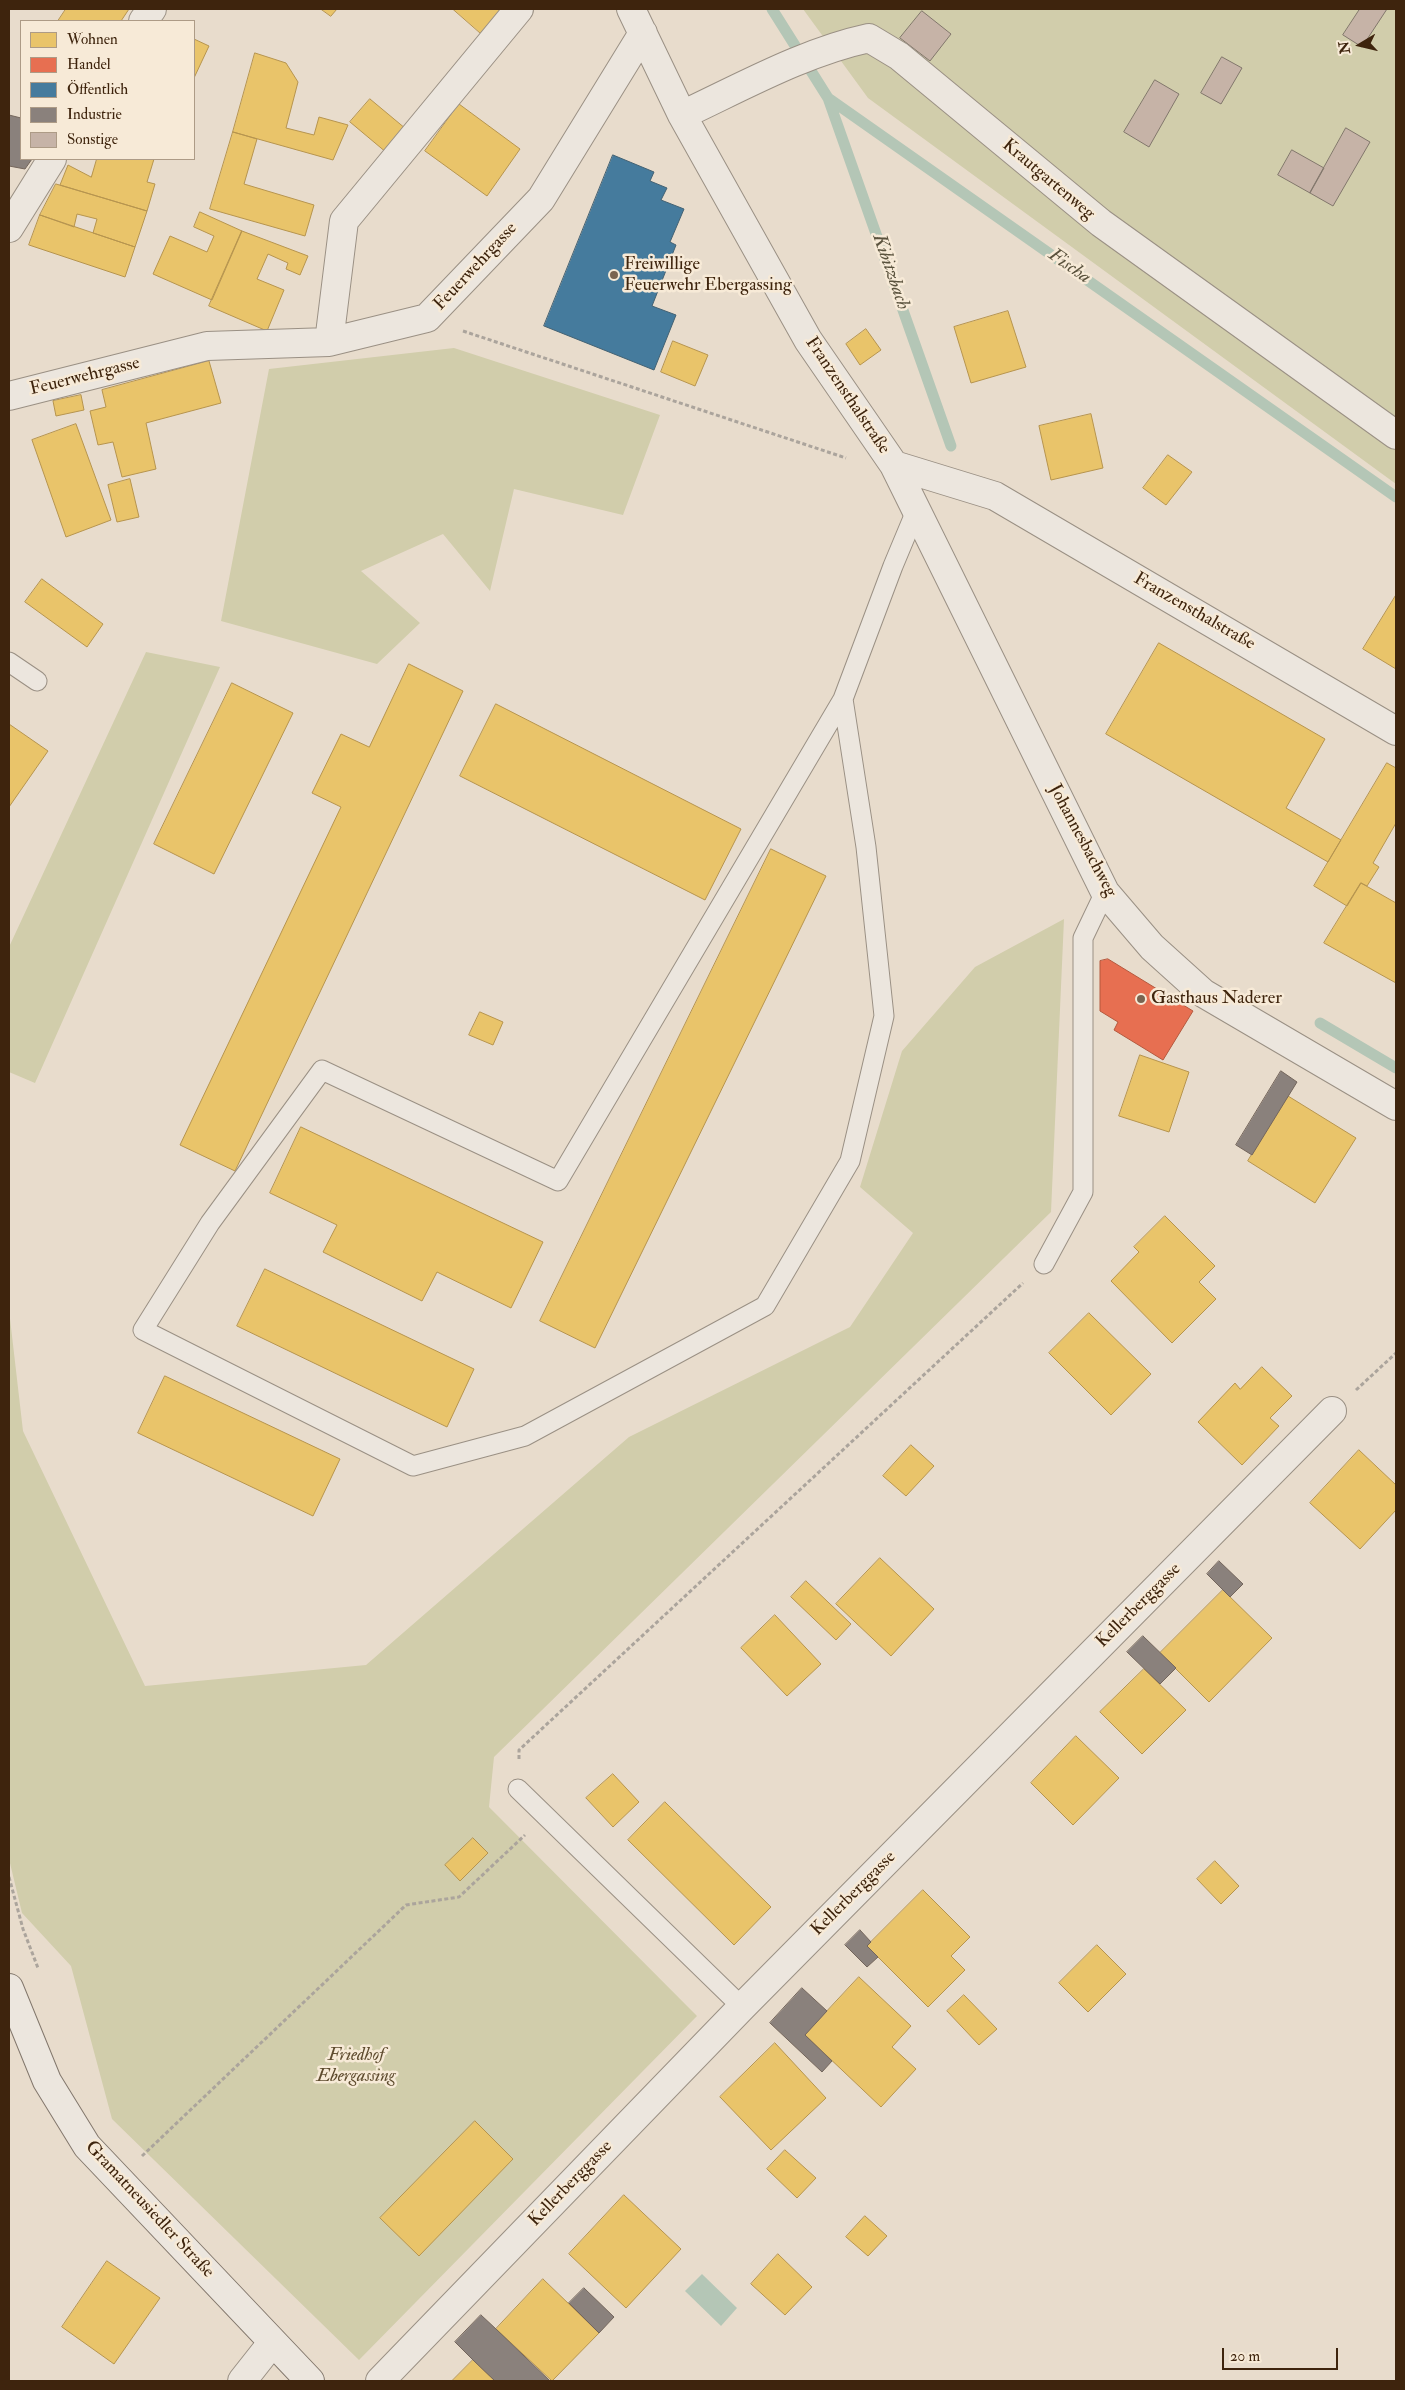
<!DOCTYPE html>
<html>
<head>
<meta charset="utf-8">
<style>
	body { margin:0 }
	#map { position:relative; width:1405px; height:2390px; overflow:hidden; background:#e8dccc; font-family:"IM FELL Double Pica",serif }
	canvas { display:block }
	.frame { position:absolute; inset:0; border:10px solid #3e240d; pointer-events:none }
	.legend { position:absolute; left:20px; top:20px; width:175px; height:140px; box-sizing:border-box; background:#f7ead7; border:1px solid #ad9b86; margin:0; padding:6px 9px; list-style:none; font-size:15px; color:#3e240d }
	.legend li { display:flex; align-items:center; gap:10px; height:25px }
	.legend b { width:25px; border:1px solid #ad9b86 }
	.north { position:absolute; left:1335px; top:20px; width:50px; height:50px; -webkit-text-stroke:4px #f7ead7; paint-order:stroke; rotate:261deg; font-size:14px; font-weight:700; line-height:20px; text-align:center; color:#3e240d }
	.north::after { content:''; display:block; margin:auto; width:18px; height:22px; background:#3e240d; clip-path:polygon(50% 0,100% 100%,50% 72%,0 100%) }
	.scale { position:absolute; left:1222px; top:2348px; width:116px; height:22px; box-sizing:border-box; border:2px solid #3e240d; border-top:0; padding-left:6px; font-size:15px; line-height:18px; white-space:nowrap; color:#3e240d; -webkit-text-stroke:4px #f7ead7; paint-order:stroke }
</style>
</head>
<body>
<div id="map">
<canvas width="1405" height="2390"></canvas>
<div class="frame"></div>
<ul class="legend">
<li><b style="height:14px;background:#e9c46a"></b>Wohnen</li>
<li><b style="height:14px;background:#e76f51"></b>Handel</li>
<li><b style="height:14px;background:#457b9d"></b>Öffentlich</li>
<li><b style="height:14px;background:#8a817c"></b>Industrie</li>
<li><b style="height:14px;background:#c6b3a7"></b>Sonstige</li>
</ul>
<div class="north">N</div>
<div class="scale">20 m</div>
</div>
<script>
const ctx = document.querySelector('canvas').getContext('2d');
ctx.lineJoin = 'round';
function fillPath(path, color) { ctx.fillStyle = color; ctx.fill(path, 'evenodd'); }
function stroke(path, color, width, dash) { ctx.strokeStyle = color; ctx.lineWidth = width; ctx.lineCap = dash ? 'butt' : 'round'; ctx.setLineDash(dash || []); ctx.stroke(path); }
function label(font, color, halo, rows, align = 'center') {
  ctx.font = font + ' "IM FELL Double Pica",serif'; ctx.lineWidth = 5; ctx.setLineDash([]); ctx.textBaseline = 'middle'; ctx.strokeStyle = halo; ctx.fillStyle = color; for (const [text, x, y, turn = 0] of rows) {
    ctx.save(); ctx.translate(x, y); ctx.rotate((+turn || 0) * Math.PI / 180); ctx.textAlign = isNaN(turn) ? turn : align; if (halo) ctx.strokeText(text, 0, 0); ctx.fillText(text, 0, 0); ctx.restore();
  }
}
fillPath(new Path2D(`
	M803,9H1396V484L868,98Z
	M454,348L660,415L623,515L514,489L490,591L443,534L361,571L420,623L377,664L221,621L269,369Z
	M146,652L220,667L35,1083L9,1072V947Z
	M1064,919L1051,1212L494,1757L489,1807L697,2016L359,2360L112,2119L71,1966L22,1913L9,1859V1310L23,1431L145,1686L366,1665L629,1437L850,1327L913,1233L860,1187L902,1051L975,967Z`), '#d1cdab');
fillPath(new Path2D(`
	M702,2274L737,2308L721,2326L685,2291Z`), '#b4c6b6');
const homes = new Path2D(`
	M66,9H129L121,21H58Z
	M321,9H337L331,16Z
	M453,9H504L484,36Z
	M194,39L209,46L194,78Z
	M255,53L286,63L298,82L286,128L314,135L319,117L348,125L333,160L233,132Z
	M370,99L406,129L387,153L350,122Z
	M459,104L520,149L487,196L425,151Z
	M233,132L257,139L244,184L314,205L305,236L210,209Z
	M97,159H154L147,182L155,184L147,211L60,185L68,165L91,177Z
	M56,184L147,211L135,247L93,233L97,219L77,214L74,227L40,215Z
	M200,212L242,231L212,300L153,274L170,236L207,252L214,236L194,227Z
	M40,215L135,247L125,277L29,245Z
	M242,231L308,256L300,275L286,269L288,263L268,254L257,279L284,290L267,331L209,306Z
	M1008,311L1026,367L971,383L954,327Z
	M866,329L881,350L860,365L846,344Z
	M673,341L708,355L695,386L661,372Z
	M209,361L221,403L146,423L156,469L122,477L113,442L98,445L90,411L106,407L102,390Z
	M81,395L84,410L56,416L53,401Z
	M1091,414L1103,468L1051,480L1039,426Z
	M76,424L111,520L66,537L32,440Z
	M1168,455L1192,472L1166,505L1143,488Z
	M130,479L139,517L117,522L108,485Z
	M42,579L103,624L87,647L25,602Z
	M1396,595V669L1363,649Z
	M1159,643L1325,739L1286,808L1341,840L1328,862L1106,734Z
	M409,664L463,691L235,1171L180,1145L341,807L312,793L341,734L369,747Z
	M232,683L293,713L214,874L154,844Z
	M496,704L741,829L705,900L460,776Z
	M9,724L48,751L9,807Z
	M1387,763L1396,768V823L1373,863L1379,867L1367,886L1361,883L1347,906L1314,886Z
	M771,849L826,876L595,1348L540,1321Z
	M1361,883L1396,903V983L1324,943Z
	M480,1012L503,1022L493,1045L469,1035Z
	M1140,1055L1189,1072L1169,1132L1119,1116Z
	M1288,1096L1356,1138L1315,1203L1248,1161Z
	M301,1127L543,1242L511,1308L437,1272L422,1301L323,1252L337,1225L270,1193Z
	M1165,1216L1215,1266L1199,1282L1216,1299L1172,1343L1111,1281L1139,1252L1134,1247Z
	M265,1269L474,1369L447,1427L237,1326Z
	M1089,1313L1151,1374L1111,1415L1049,1353Z
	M1262,1367L1292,1396L1270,1418L1279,1426L1242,1465L1198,1422L1235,1383L1240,1389Z
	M165,1376L340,1459L313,1516L138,1433Z
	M911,1445L934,1466L906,1496L883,1476Z
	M1359,1450L1396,1485V1510L1360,1549L1310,1503Z
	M880,1558L934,1609L891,1656L836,1604Z
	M806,1581L851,1624L836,1640L791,1597Z
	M1223,1590L1272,1638L1209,1702L1160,1653Z
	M775,1615L821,1664L787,1696L741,1648Z
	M1144,1669L1186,1710L1142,1754L1100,1712Z
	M1076,1736L1119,1778L1073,1825L1031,1783Z
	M613,1774L639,1802L613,1827L586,1798Z
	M665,1802L771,1907L734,1945L628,1840Z
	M473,1838L488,1853L460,1881L445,1865Z
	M1215,1861L1239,1886L1221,1904L1197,1879Z
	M923,1890L970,1937L951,1956L965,1970L928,2007L867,1946Z
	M1097,1945L1126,1974L1088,2012L1059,1983Z
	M859,1977L911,2026L892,2047L916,2069L881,2107L805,2035Z
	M964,1995L997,2029L979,2045L947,2011Z
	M775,2043L826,2098L771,2150L720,2097Z
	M475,2121L513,2159L419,2256L380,2218Z
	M785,2150L816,2178L797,2198L767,2169Z
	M624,2195L681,2249L626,2308L569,2254Z
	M865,2216L887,2236L868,2256L846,2237Z
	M778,2254L812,2287L785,2315L751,2284Z
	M107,2261L160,2298L114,2364L62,2327Z
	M543,2279L599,2333L552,2381L496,2329Z
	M473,2360L495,2381H452Z`);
fillPath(homes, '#e9c46a');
stroke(homes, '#b6944e', 1);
const shops = new Path2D(`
	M1108,959L1193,1011L1163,1060L1114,1030L1118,1022L1100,1011V961Z`);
fillPath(shops, '#e76f51');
stroke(shops, '#b4583d', 1);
const public = new Path2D(`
	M613,155L654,172L650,181L667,188L661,200L684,209L670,242L676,245L652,306L676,315L654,370L544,326Z`);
fillPath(public, '#457b9d');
stroke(public, '#436172', 1);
const industry = new Path2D(`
	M9,115L21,118V159H32L25,169L9,166Z
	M1281,1071L1297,1082L1252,1155L1236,1145Z
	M1219,1561L1243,1584L1230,1597L1207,1574Z
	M1143,1636L1176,1668L1160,1684L1127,1652Z
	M860,1930L871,1942L867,1946L878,1957L867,1967L845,1945Z
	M802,1988L827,2011L805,2035L832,2061L822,2072L770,2023Z
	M584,2288L614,2317L599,2333L569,2303Z
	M481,2315L496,2329L550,2381H495L473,2360L455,2342Z`);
fillPath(industry, '#8a817c');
stroke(industry, '#73655b', 1);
stroke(new Path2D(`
	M772,9L828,98L1396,497
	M828,98L951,446
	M1320,1023L1396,1068`), '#b4c6b6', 11);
const building = new Path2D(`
	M1360,9H1387L1362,47L1343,35Z
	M922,11L951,34L930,61L900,38Z
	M1222,57L1242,68L1221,104L1201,93Z
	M1155,80L1179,94L1149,147L1124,132Z
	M1346,128L1370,142L1333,206L1310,193Z
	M1292,150L1324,168L1310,193L1278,175Z`);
fillPath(building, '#c6b3a7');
stroke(building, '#82776c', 1);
const service = new Path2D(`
	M9,662L37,681
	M843,699L558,1181L322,1070L210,1223L143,1330L413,1466L525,1436L765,1306L850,1161L884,1016L866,847L843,699L893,566L916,511
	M1044,1264L1083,1192V938L1105,892
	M518,1789L742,2007`);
const minor = new Path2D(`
	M631,9L682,115L808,340L894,465L1105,892L1152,947L1203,993L1396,1106
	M143,21L152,9
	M682,115C742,87 804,52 869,38L899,56L1101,223L1396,435
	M9,228L52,159
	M329,342L344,221L519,9
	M9,396L207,346L329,342L427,318L541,199L643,33
	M894,465L995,496L1396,731
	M242,2381L272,2343
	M380,2381L742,2007L1332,1411`);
const secondary = new Path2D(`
	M9,1988L47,2081L87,2146L310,2381`);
stroke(service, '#9a9084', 21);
stroke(minor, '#9a9084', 30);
stroke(secondary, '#82776c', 30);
stroke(new Path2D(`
	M463,331L846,458
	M1356,1390L1396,1353
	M519,1759V1750L1023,1283
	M9,1877L23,1929L38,1968
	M142,2156L406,1905L459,1897L525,1835`), '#aba49c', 3, [4, 2.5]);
stroke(service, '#ece6de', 19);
stroke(minor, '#ece6de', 28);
stroke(secondary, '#ece6de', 28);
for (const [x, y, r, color] of [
	[614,275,5,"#7a6450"],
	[1141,999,5,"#7a6450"]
]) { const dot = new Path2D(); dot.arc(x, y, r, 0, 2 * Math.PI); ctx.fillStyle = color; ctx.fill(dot); stroke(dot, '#f7ead7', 2); }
label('18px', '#3e240d', '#f7ead7', [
	["Krautgartenweg",1048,180,40],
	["Feuerwehrgasse",476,267,-47],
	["Feuerwehrgasse",85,377,-14],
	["Franzensthalstraße",847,396,56],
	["Franzensthalstraße",1194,612,30],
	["Johannesbachweg",1082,841,62],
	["Kellerberggasse",1139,1606,-45],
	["Kellerberggasse",854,1894,-45],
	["Kellerberggasse",571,2184,-46],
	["Gramatneusiedler Straße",149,2210,47]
]);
label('18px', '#3e240d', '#f7ead7', [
	["Freiwillige",624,265],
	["Feuerwehr Ebergassing",624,286],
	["Gasthaus Naderer",1151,999]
], 'left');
label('italic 18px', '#5e4b2e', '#f7ead7', [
	["Friedhof",356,2056],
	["Ebergassing",356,2077]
]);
label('italic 19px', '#5a523d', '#f7ead7', [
	["Fischa",1069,267,35],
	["Kibitzbach",890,272,71]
]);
</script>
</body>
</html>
